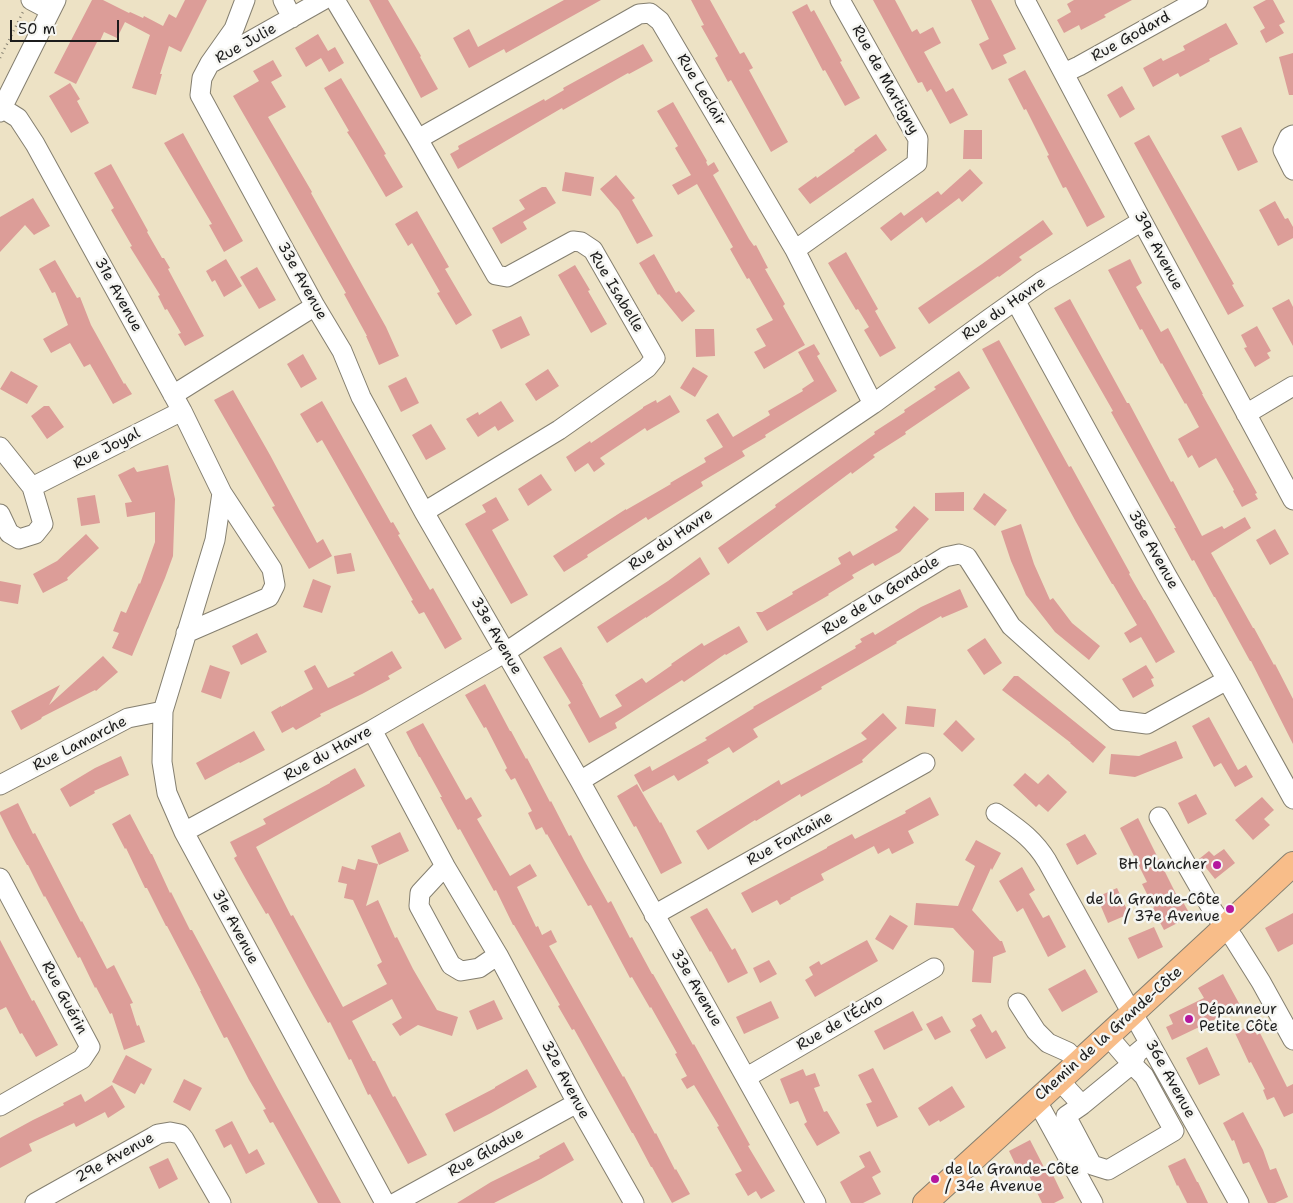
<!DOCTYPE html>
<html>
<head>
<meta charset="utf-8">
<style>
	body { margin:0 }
	#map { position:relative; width:1293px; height:1203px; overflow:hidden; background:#ede2c5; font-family:"Shantell Sans",sans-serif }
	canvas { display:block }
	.scale { position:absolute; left:10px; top:20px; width:109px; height:22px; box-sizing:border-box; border:2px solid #1c1c1c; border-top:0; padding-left:6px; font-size:15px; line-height:18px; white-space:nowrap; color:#1c1c1c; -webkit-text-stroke:4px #f6f6f2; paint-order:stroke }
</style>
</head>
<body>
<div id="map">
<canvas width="1293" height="1203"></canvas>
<div class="scale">50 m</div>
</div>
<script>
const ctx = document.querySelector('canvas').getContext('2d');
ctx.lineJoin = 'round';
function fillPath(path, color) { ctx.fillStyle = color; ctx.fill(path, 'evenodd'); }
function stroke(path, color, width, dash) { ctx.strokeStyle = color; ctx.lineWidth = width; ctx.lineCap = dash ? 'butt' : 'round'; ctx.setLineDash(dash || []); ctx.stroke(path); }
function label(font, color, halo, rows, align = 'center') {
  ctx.font = font + ' "Shantell Sans",sans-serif'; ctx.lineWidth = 5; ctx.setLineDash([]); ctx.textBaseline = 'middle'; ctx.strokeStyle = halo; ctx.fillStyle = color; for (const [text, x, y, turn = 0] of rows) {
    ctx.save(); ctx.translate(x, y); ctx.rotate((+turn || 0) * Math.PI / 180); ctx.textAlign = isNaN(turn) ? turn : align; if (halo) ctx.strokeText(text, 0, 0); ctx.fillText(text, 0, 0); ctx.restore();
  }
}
fillPath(new Path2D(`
	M92,0H103L129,13L130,12L143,18L144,16L163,26L169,14L176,18L185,0H207L181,52L169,46L160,74H162L156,95L132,88L150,35L125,22L117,38L104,32L100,41L98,40L76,84L54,73Z
	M369,0H388L421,56L420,57L438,89L421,98Z
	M564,0H601L506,53L504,49L469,68L453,38L469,29L478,47Z
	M691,0H710L740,54L744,52L753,68L749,70L788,142L771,152L731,80L728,82L715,58L718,56L701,26L704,25Z
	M873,0H895L912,32L917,29L920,34L933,27L941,43L924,52L946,92L953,88L968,115L950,124L931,89L927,92L922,82L918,83Z
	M971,0H991L1016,49L1003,55L1007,63L992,70L979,44L989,39Z
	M1074,0H1132L1104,15L1106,17L1081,30L1079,25L1064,33L1057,20L1071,12L1067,4Z
	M1266,0H1273L1285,22L1279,25L1284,33L1266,43L1260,31L1265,28L1253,7Z
	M807,4L811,12L814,10L842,61L840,62L860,98L845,106L825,70L823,71L792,12Z
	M1226,23L1238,44L1209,59L1210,61L1180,77L1178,73L1153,87L1143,68L1161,58L1163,61L1185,50L1183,46Z
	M318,34L328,51L335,47L344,63L329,72L321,58L306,67L295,48Z
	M643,44L653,61L629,74L628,73L563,110L562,108L458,169L450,154L459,149L458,146L544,99L545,101L564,90L563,88Z
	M1293,53V95H1289L1279,57Z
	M273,60L282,76L271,82L286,107L268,117L312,192L311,193L386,327L399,356L379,365L366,336H367L344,294L346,293L277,172L233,96L259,81L253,71Z
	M1025,70L1105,217L1087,227L1066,187L1063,188L1047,156L1049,155L1026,109L1024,110L1008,79Z
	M341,78L386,154L384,155L403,187L386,197L353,141L347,132L349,131L324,88Z
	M70,83L80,99L77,101L89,123L71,133L49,96Z
	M1122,86L1135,109L1120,118L1107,95Z
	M673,102L707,161L706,162L708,166L714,162L719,171L713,175L749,239L754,246L756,245L768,268L765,269L785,304L783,306L805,345L764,369L754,352L766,346L756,329L773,320L749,278L747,279L730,249L733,247L697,184L678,195L672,185L691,175L675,148L678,146L657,111Z
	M1241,127L1258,162L1238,171L1221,136Z
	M964,130H982V159H963Z
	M183,133L243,241L224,252L209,225L212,224L164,143Z
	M876,134L887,150L810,204L798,189L816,176L817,178L855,151L854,150Z
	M1149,135L1234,284L1232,285L1244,306L1228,315L1134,143Z
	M111,164L148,231L147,232L162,258H164L170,268L168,269L204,336L185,346L178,334L181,333L167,309L165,310L158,296L160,295L130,247L132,246L111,210L114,208L94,173Z
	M970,169L983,183L962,202L959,198L926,223L922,217L891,241L880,228L901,212L904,216L938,191L941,195Z
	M565,172L594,177L591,196L562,191Z
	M616,175L635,198L632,200L653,236L637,244L619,211L600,189Z
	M542,187H546L556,203L523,222L527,229L501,244L492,228L525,209L519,200Z
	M33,198L50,226L34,235L25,225L0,252V217Z
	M1275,201L1285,219L1288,218L1293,227V238L1278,246L1259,210Z
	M417,211L449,267L445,269L472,315L456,325L437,293L440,292L412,243L408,246L395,224Z
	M1043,220L1053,234L1019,257L1022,260L999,277L998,276L929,324L918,308L982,264Z
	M846,252L878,309L875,311L896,348L880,357L864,330L869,327L858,309L856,310L828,263Z
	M654,254L676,293L679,291L695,311L682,322L659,294L658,295L639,263Z
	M226,259L242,286L224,297L215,280L212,282L206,271Z
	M1130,259L1142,283L1136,287L1161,332L1168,328L1203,394H1202L1257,493L1255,494L1258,499L1242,507L1233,491L1234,490L1216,458L1199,468L1192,455L1188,458L1178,439L1199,427L1186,403L1185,404L1162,363L1161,364L1142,329L1140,330L1108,270Z
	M55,260L77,298L80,297L91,325L124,384L125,383L132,394L113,404L90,364L84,367L70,343L51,353L43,339L68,325L55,292L52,293L39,269Z
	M575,265L590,290L588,291L607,324L591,333L558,275Z
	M257,267L276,300L259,309L240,277Z
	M1070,299L1127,403H1129L1171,482L1173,481L1202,536L1222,526L1224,529L1245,517L1251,528L1211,553L1253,628H1254L1274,665L1275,664L1293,699V744L1251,661H1250L1215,597H1214L1194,560L1192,561L1174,528H1176L1111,412L1113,411L1054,308Z
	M1289,299L1293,307V346L1272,308Z
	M521,316L530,335L501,349L492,330Z
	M1257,326L1271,351L1267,353L1270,358L1255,367L1244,348L1247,347L1241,335Z
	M695,329H714L715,356L696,357Z
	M999,340L1069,467L1071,466L1130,573L1129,574L1144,600H1145L1175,652L1156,663L1141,637L1130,643L1124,633L1137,625L1113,584H1112L1076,522L982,349Z
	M814,344L820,354L817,356L837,391L765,435L766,437L742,451L745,456L701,482L703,486L648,520L646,517L587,555L588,557L564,572L553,556L626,509V510L671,484L670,483L706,462L704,458L723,447L706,420L718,413L733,437L770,415L768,411L803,391L802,389L814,381L798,352Z
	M303,354L317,379L301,388L287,364Z
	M693,367L708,376L695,397L680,388Z
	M548,369L559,386L536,401L525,384Z
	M11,371L38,386L27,404L0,389Z
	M959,371L970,388L905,432L906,434L873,455L875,457L852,474L851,472L728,564L718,548L776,507L775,505L875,434L874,432L905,412L904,410L936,389L934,387Z
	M406,377L419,403L401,412L388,386Z
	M233,390L270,455L317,543L323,539L332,556L309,569L272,507L275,506L214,400Z
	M670,395L680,412L647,431L645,428L600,458L605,464L594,472L588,463L575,472L566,457L590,441L591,443L643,408V407L656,400L657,403Z
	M322,401L391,523L393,522L400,534L398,535L430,590L433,588L462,639L445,649L424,612L419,614L411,601L413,600L322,440L317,443L300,414Z
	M501,401L514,421L498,431L495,426L478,437L466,419L478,412L479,415Z
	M44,406H49L64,427L47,439L31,416Z
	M431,424L446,449L426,460L412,435Z
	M168,465L175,499L173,556L165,578L132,656L112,648L119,633L113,631L121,611L126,613L139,583L140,584L155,542V512L127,517L125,503L132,502L118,475L134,467L137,472Z
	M541,474L552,490L528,506L518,489Z
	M964,492V511H935V493Z
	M984,493L1007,510L995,526L973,509Z
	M95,495L100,523L81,526L77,498Z
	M496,497L509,520L492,530L528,595L511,604L465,524L486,512L482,505Z
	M914,506L929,519L900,552L875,566L873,563L852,575L854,578L828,594L829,595L767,631L756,612H762L793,594L792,592L841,564L838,558L850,551L853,556L898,530L895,527Z
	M1021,524L1034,564L1050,600L1053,598L1072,623L1100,646L1089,660L1055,632L1026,595L1011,561L1001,531Z
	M1275,529L1289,554L1270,565L1256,540Z
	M86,534L99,548L67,578L68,580L43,593L33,574L57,561Z
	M351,553L355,571L337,574L334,556Z
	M700,557L710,574L646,618V617L607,643L597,627L668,581Z
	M313,579L331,586L322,613L303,607Z
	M0,581L21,585L18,604L0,601Z
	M960,589L968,607L942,618L941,616L896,642L897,643L821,687L822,689L753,729L758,737L733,753L729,747L707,760L709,763L678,781L674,775L643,792L634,775L650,766L652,771L707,740L705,738L754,708L753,707L856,648L855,646L862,642L860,639L873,632L875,635L921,607Z
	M739,626L748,642L726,655L725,654L684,682L682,680L615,723L617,728L589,743L568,705L571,703L543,657L561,647L583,684H582L600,718L622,706L615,695L642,678L646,683L672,665L671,664L702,643L704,646Z
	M257,633L267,652L241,665L232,646Z
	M985,638L1002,663L984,675L967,650Z
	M392,651L402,668L388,676L390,679L362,694L320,714L321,716L296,730L293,727L282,733L271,712L281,706V707L313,689L304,671L315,665L328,688L355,675L353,673Z
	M103,656L118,672L96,691L95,690L42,717L41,719L21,730L11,711L60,685L49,705Z
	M210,665L230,672L221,699L201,692Z
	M1146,665L1154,678L1151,679L1154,686L1133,698L1122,679Z
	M1014,676H1018L1106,747L1093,763L1070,743H1071L1002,690Z
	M485,684L510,731H511L526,759L527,758L550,802L551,801L569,836L571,835L584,860L608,903L611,901L630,938L632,937L652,974H653L693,1045L694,1044L750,1145L748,1146L775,1191L761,1199L756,1191L748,1196L735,1174L742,1171L717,1127L719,1126L694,1085L687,1089L681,1079L687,1076L675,1054L677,1053L651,1007L650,1008L632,977L630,978L591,905L588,906L547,834L546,835L542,827L536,830L528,813L532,811L515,778L511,780L505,770L507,768L486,727L484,728L465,695Z
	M907,706L936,709L934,727L905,724Z
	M883,713L897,728L862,760L863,762L801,797L800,794L756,821L755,820L708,850L696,831L779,780L781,785L867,739L861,733Z
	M1209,717L1238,770L1246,765L1253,777L1235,787L1221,763L1214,767L1192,726Z
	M956,720L975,739L962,752L943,734Z
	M423,723L466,800L471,797L482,816L477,819L510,876L530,864L537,876L517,887L536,927L538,926L542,935L551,930L557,942L549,946L623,1077L624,1076L655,1134L656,1133L675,1170L676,1169L690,1194L672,1203L652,1167H651L633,1133H632L617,1106L574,1029L572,1030L558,1006L560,1005L514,925H513L496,890L494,891L460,829L458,830L440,797H442L420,757H419L406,732Z
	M254,731L265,750L240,763L239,762L205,780L196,763Z
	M1176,741L1183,758L1135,777L1109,774L1111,754L1139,756Z
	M121,756L129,775L94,791L95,793L70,807L60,789L95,768Z
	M355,768L365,786L256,847L291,916L293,915L343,1007L387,984L377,965L382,962L353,900L344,898L347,884L338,882L342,866L355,870L358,859L378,864L366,906L378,900L395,938L397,937L413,969L437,1010L458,1017L452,1036L418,1025L400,1036L392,1024L402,1018L392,999L352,1021L373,1061H375L393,1097L395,1096L427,1155L408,1164L370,1094L368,1095L351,1059L349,1060L330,1022L328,1023L308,987L268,913L266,914L248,883L234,858L237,856L230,842L266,824L263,819L330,783V782Z
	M1025,773L1038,784L1048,774L1067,792L1048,812L1039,804L1036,807L1013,785Z
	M637,784L660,823L661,822L682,863L661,874L636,826L634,827L617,796Z
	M1196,794L1207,814L1188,824L1178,803Z
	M930,797L939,815L908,831L914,843L892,854L889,848L878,854L874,846L821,874L824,880L790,898L791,899L780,905L777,900L752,913L741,893L827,848V847L852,834L855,839L906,813L905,811Z
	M1262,797L1274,810L1264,819L1270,825L1253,840L1235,820Z
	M18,803L33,834L35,833L81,922L82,921L107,969L114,965L133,1003L130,1004L137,1026L139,1025L145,1042L124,1050L112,1013L110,1014L96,987L95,988L80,957L78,958L45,896L44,897L28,865H27L12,838L0,814V812Z
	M130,814L151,854H152L170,893L171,892L190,930H192L277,1087L341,1203H318L273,1122L270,1123L263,1110L266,1109L249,1080L227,1037L224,1038L200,991H201L167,926H166L147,888H145L126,848L125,849L112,824Z
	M1138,818L1177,896L1179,895L1191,916L1164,930L1153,909L1154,908L1142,884L1147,882L1120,828Z
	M400,832L409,851L379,865L371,846Z
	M1085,834L1097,854L1077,865L1066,844Z
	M976,840L1001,853L992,870L991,868L972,910L1000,941H1002L1006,952L993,957L991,983L972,982L974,951L953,928L914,925L916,903L958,906L975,866L965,860Z
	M1224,849L1235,863L1215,879L1199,859L1209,851L1214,856Z
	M1022,867L1035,890L1029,894L1043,918L1049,915L1066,947L1048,957L1023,908L1017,912L999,881Z
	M1117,888L1129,914L1108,923L1097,897Z
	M707,908L732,950L735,948L748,973L728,983L711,951L710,952L690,917Z
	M1293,913V944L1278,952L1265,928Z
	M890,915L908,926L893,950L875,939Z
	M1154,927L1163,947L1138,959L1128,938Z
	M0,940L32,1001L34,1000L58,1045L36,1057L22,1033L20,1034L6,1007L0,1010Z
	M867,940L878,961L815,997L805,980L813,975L809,967L819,961L821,965Z
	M769,960L777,974L760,983L753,968Z
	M1085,969L1098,992L1062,1012L1048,989Z
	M1223,974L1241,1007L1172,1040L1166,1027L1173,1024L1169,1015L1204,998L1198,988Z
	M494,1000L503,1019L477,1030L469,1011Z
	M771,1001L779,1018L744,1034L736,1017Z
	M913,1011L923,1030L884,1050L874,1031Z
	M981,1014L992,1033L996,1030L1006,1048L986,1059L970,1030L976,1026L972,1019Z
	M942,1016L951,1032L935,1040L926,1024Z
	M1252,1025L1257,1035L1260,1033L1287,1087L1293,1084V1113L1284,1117L1274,1097L1267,1100L1263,1090L1265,1089L1251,1062L1249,1063L1235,1033Z
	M1207,1047L1220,1075L1199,1085L1186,1058Z
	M126,1055L152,1069L144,1085L141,1083L135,1094L112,1082Z
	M873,1068L898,1117L877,1127L866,1104L872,1102L858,1075Z
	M527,1069L537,1087L491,1113L454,1132L445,1114L495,1088V1087Z
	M803,1069L806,1076L815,1073L820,1086L814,1088L824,1112L827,1111L840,1133L817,1146L804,1124L807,1122L798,1101L790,1104L780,1079Z
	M184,1079L202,1088L190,1111L173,1102Z
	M112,1085L125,1107L108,1118L105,1112L76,1127L74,1123L29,1144L32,1151L0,1168V1138L33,1120L64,1105L63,1103L81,1094L85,1102Z
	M952,1086L965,1107L940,1122L939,1120L929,1126L918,1108Z
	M1243,1112L1263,1150L1270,1170L1276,1168L1288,1197L1275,1203H1268L1249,1162L1243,1164L1234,1140L1232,1141L1223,1123Z
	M232,1121L249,1154L257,1149L265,1164L246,1174L231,1144L224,1148L215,1130Z
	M1030,1140L1049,1177L1053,1175L1064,1198L1054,1203H1042L1027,1171L1020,1174L1009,1151Z
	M564,1142L574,1160L541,1179L494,1203H457L491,1182L540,1158L539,1156Z
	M870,1151L881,1172L872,1177L881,1194L863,1203H851L840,1182L865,1167L859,1156Z
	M168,1158L178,1179L159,1189L149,1167Z
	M1185,1158L1197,1182H1198L1208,1203H1187L1178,1185L1177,1186L1168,1166Z`), '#dc9d98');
const minor = new Path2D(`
	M31,0L50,10
	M245,0L234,29L210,63L202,78L200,95L315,306L342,351L361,397L424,512L580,781L816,1203
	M283,0L292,18
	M335,0L418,139L496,275L507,277L573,241L581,242L593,250L655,358L647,368L559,430L424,512
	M1025,0L1142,221L1293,500
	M213,62L323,0
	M1064,73L1079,66L1198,0
	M2,108L18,118L35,144L182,411L222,493L215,540L163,711L162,762L167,793L184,832L385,1203
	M0,112L56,0
	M1293,135L1289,137L1283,150L1293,170
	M418,139L639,14L650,13L660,21L795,250L873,404
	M795,250L917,163L918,139L840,0
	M1015,300L1167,576L1227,680L1293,799
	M173,395L315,306
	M1246,414L1293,386
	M0,447L32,487L43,524L35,534L19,539L9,533L0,514
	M32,487L182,411
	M186,633L269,597L275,585L272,569L222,493
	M372,730L445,866L498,955L577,1103L634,1203
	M580,781L945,557L959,554L967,557L1011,626L1116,720L1147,724L1227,680
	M0,785L128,718L163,711
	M996,813C1017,828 1033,838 1047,861L1125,1001L1140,1026L1239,1203
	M1159,817L1213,911L1234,939L1261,982L1293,1040
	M184,832L372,730L506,652L873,404L989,319L1041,282L1142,221
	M445,866L420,893L419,906L451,965L461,971L479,968L498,955
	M0,878L90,1047L82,1059L0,1106
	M654,915L925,763
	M1018,1003L1036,1031L1048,1043L1068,1052L1078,1063
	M747,1077L934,968
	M1059,1080L1082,1105L1132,1064L1108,1036
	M1036,1101L1043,1112L1093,1203
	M1082,1105L1066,1116L1092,1165L1108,1170L1174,1131L1144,1076L1132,1064L1137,1053L1149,1043
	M35,1203L153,1137L158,1134L170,1132L180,1134L184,1139L221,1203
	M395,1203L577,1103`);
const major = new Path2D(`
	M925,1203C1048,1091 1171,978 1293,864`);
stroke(minor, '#847f70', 21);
stroke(major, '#847f70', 26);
stroke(new Path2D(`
	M0,58L23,12`), '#847f70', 2.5, [1, 4]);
stroke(minor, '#fff', 19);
stroke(major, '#f8bd89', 24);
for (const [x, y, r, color] of [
	[1217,865,5,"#b5179e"],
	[1230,909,5,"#b5179e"],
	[1189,1019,5,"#b5179e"],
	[935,1179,5,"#b5179e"]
]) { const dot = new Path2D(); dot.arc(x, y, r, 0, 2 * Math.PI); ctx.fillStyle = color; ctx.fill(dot); stroke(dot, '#f6f6f2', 2); }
label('15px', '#1c1c1c', '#f6f6f2', [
	["Rue Godard",1131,37,-29],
	["Rue Julie",246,44,-29],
	["Rue de Martigny",885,80,61],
	["Rue Leclair",701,90,59],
	["39e Avenue",1158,251,62],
	["33e Avenue",302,281,61],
	["Rue Isabelle",616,292,59],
	["31e Avenue",118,295,61],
	["Rue du Havre",1004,309,-35],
	["Rue Joyal",107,449,-27],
	["Rue du Havre",671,540,-34],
	["38e Avenue",1153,550,61],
	["Rue de la Gondole",881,596,-32],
	["33e Avenue",496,636,60],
	["Rue Lamarche",80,744,-27],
	["Rue du Havre",328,754,-29],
	["Rue Fontaine",790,839,-29],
	["31e Avenue",235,927,62],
	["33e Avenue",696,988,60],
	["Rue Guérin",64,998,62],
	["Rue de l'Écho",840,1023,-30],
	["Chemin de la Grande-Côte",1109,1034,-42],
	["36e Avenue",1170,1079,61],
	["32e Avenue",565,1080,62],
	["Rue Gladue",486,1153,-29],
	["29e Avenue",115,1158,-29]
]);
label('15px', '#1c1c1c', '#f6f6f2', [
	["BH Plancher",1207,865],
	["de la Grande-Côte",1220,900],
	["/ 37e Avenue",1220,917],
	["Dépanneur",1199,1010,"left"],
	["Petite Côte",1199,1027,"left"],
	["de la Grande-Côte",945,1170,"left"],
	["/ 34e Avenue",945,1187,"left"]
], 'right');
</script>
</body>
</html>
